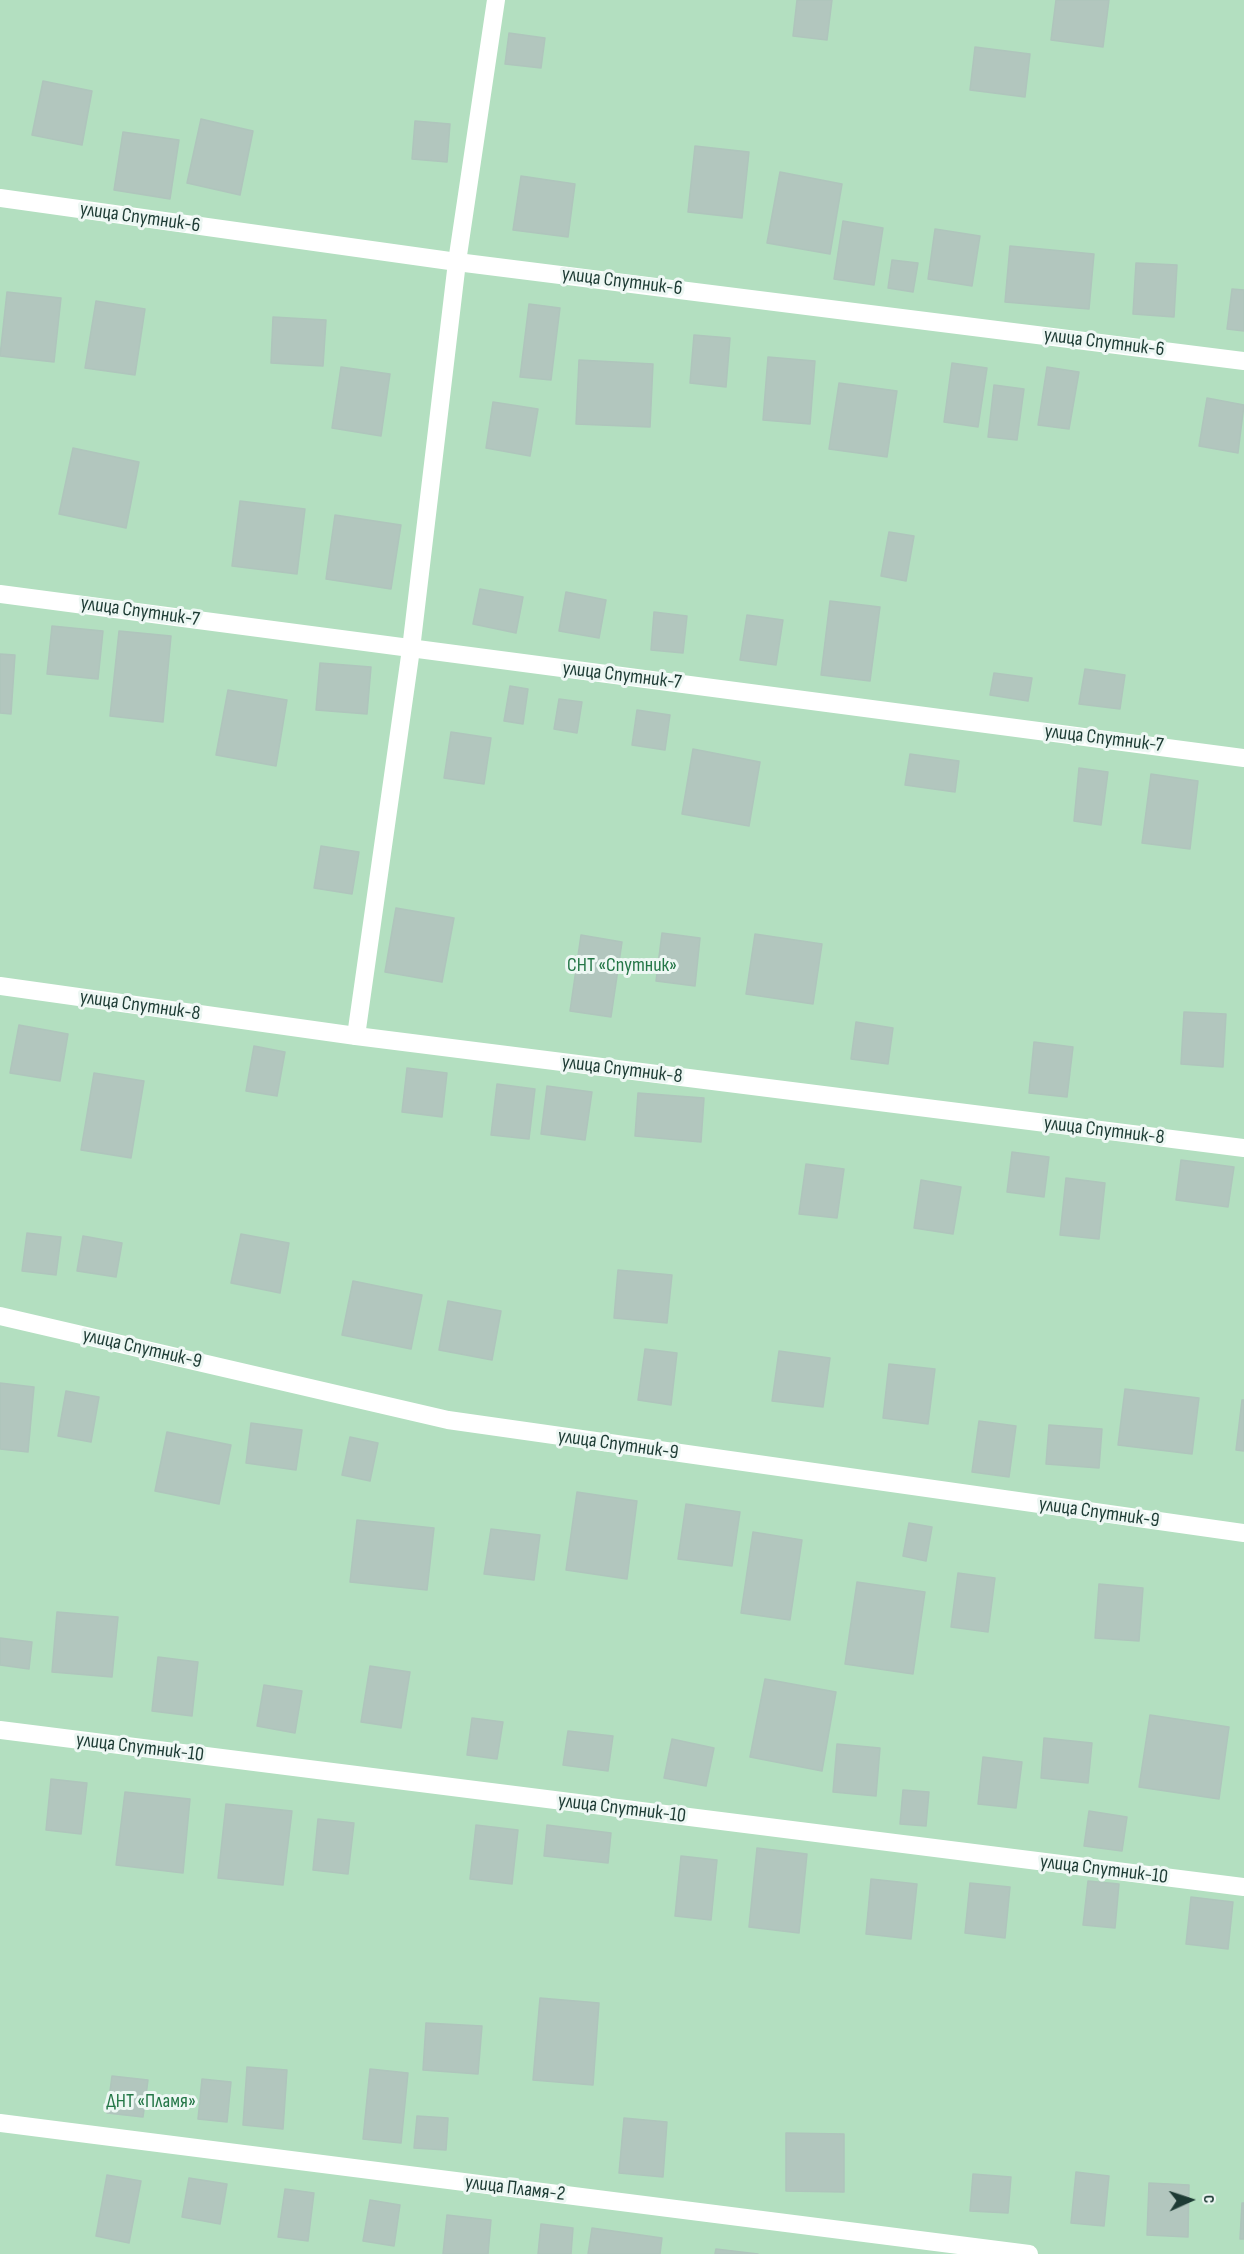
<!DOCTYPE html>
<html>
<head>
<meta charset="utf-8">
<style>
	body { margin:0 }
	#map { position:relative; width:1244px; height:2254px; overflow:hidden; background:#ddebe5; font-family:"Sofia Sans Condensed",sans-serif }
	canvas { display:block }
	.north { position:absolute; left:1160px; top:2170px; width:60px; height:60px; -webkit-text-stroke:4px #edf7f3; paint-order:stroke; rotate:87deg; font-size:16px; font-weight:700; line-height:24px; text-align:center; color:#1d3b34 }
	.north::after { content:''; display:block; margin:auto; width:21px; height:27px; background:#1d3b34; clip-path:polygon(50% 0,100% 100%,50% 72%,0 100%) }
</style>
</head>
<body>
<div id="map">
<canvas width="1244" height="2254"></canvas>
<div class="north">С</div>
</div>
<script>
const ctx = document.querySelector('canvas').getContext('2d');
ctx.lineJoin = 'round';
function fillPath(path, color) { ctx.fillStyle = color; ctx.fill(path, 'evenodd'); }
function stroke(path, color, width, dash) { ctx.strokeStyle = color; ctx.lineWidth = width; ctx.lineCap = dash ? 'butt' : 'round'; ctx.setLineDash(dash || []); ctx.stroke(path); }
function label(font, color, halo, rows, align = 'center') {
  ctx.font = font + ' "Sofia Sans Condensed",sans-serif'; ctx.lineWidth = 6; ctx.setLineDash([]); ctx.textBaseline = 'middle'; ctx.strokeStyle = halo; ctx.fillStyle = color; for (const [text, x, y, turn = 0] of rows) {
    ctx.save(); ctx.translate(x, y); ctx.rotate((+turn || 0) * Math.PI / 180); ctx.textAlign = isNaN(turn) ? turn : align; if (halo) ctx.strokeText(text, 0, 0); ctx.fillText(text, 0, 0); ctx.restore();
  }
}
fillPath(new Path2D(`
	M0,0H1244V2254H0Z`), '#b3dfc0');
const building = new Path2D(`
	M797,0H832L827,40L793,36Z
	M1056,0H1109L1103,47L1051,40Z
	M509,33L545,38L541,68L505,64Z
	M975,47L1030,54L1025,97L970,90Z
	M43,81L92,91L82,145L32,135Z
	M201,119L253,131L240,195L187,183Z
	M415,121L450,124L447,162L412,159Z
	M123,132L179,140L170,199L114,190Z
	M695,146L749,152L742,218L688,212Z
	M780,172L842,184L830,254L767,243Z
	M521,176L575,184L568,237L513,230Z
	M843,221L883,228L874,285L834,279Z
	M935,229L980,236L972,286L928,279Z
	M1010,246L1094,254L1089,309L1005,302Z
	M892,260L918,263L913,292L888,288Z
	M1136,263L1177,265L1174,317L1133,314Z
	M1232,289L1244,290V331L1227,329Z
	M7,292L61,298L54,362L0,356Z
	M96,301L145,309L135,375L85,368Z
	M529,304L560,308L551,380L520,377Z
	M273,317L326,320L323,366L271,363Z
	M694,335L730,338L726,387L690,383Z
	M768,357L815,361L810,424L763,420Z
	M579,360L653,364L650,427L576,424Z
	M952,363L987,368L978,427L944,422Z
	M341,367L390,374L381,436L332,428Z
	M1047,367L1079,372L1069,429L1038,425Z
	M839,383L897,391L887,457L829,449Z
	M994,385L1024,389L1017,440L988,437Z
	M1207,398L1244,405L1238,453L1199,446Z
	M493,402L538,409L530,456L486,448Z
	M73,448L139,462L126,528L59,514Z
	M240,501L305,509L297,574L232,566Z
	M335,515L401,525L391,589L326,579Z
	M889,532L914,536L906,581L881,576Z
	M480,589L523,597L516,633L473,624Z
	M566,592L606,600L599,638L559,631Z
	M830,601L880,607L870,681L821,675Z
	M654,612L687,616L683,653L651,650Z
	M747,615L783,620L776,665L740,660Z
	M52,626L103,631L98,679L47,674Z
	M119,631L171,636L163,722L110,716Z
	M0,654L15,655L11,714L0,713Z
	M320,663L371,667L367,714L316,710Z
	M1085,669L1125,675L1120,709L1079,704Z
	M994,673L1032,678L1028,701L990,695Z
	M510,686L528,689L523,724L504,721Z
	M228,690L287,700L276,766L216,755Z
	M559,699L582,702L577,733L554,729Z
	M637,710L670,715L665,750L632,745Z
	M451,732L491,738L484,784L444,778Z
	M693,749L760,762L749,826L682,814Z
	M910,754L959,761L955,792L905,785Z
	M1079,768L1108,772L1101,825L1074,821Z
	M1151,774L1198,781L1190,849L1142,843Z
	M321,846L359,852L352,894L314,888Z
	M396,908L454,918L442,982L385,972Z
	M662,933L700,938L695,986L656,981Z
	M755,934L822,944L813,1004L746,994Z
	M581,935L622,942L611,1017L570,1011Z
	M1184,1012L1226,1014L1223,1067L1181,1064Z
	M856,1022L893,1028L888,1064L851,1059Z
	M19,1025L68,1034L60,1081L10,1073Z
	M1034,1042L1073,1047L1067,1097L1029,1093Z
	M254,1046L285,1052L277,1096L246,1091Z
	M407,1068L447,1073L442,1117L402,1112Z
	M94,1073L144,1081L131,1158L81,1150Z
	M497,1084L535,1089L529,1139L491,1135Z
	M547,1086L592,1092L585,1140L541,1134Z
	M638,1093L704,1098L701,1142L635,1136Z
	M1012,1152L1049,1157L1044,1197L1007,1192Z
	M1181,1160L1234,1167L1228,1207L1176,1200Z
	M806,1164L844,1169L837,1218L799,1214Z
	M1066,1178L1105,1183L1099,1239L1060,1235Z
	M921,1180L961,1187L953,1234L914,1228Z
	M27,1233L61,1237L56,1275L22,1271Z
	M241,1234L289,1243L280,1293L231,1283Z
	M83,1236L122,1243L116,1277L77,1271Z
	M618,1270L672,1275L667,1323L614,1318Z
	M353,1281L422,1295L411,1349L342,1335Z
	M448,1301L501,1311L492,1360L439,1350Z
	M645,1349L677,1353L671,1405L638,1400Z
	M779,1351L830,1358L823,1407L772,1401Z
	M889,1364L935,1369L928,1424L883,1418Z
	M0,1383L34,1387L28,1452L0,1449Z
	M1125,1389L1199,1398L1192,1454L1118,1445Z
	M66,1391L99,1397L91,1442L58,1436Z
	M1242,1400H1244V1451L1236,1450Z
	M979,1421L1016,1426L1009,1477L972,1472Z
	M251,1423L302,1430L296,1470L246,1463Z
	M1049,1425L1102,1429L1099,1468L1046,1464Z
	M167,1432L231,1445L219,1504L155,1491Z
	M350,1437L378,1443L370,1481L342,1475Z
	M577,1492L637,1501L627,1579L566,1570Z
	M686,1504L740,1512L732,1566L678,1559Z
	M357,1520L434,1528L427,1590L350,1582Z
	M909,1523L932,1527L926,1561L903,1556Z
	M491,1529L540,1535L534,1580L484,1574Z
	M753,1532L802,1540L790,1620L741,1613Z
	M958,1573L995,1578L988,1632L951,1627Z
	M857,1582L925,1592L913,1674L845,1664Z
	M1099,1584L1143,1588L1139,1641L1095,1638Z
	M57,1612L118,1617L112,1677L52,1672Z
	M0,1638L32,1642L29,1669L0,1665Z
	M158,1657L198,1662L192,1716L152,1711Z
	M370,1666L410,1672L401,1728L361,1722Z
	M765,1679L836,1692L822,1771L750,1757Z
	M264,1685L302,1691L295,1733L257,1726Z
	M1150,1715L1229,1727L1219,1799L1139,1787Z
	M472,1718L503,1722L497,1759L467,1755Z
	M568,1731L613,1736L608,1771L563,1765Z
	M1044,1738L1092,1743L1088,1783L1041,1778Z
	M672,1739L714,1748L706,1786L664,1778Z
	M837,1744L880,1748L876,1796L833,1792Z
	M983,1757L1022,1762L1016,1808L978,1804Z
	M51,1779L87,1783L81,1834L46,1830Z
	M903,1790L929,1792L926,1826L900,1824Z
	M125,1792L190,1799L183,1873L116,1865Z
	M226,1804L292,1811L283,1885L218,1878Z
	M1089,1811L1127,1817L1122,1851L1084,1846Z
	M318,1819L354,1823L348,1874L313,1870Z
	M476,1825L518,1830L512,1884L470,1879Z
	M547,1825L611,1833L608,1863L544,1856Z
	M757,1848L807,1854L799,1933L749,1927Z
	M681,1856L717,1860L711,1920L675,1916Z
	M871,1879L917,1884L911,1939L866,1934Z
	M1088,1881L1119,1884L1115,1928L1083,1925Z
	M970,1883L1010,1887L1005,1938L965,1933Z
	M1191,1897L1233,1902L1228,1949L1186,1944Z
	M540,1998L599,2003L593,2085L533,2080Z
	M426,2023L482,2026L478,2074L423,2070Z
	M247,2067L287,2070L283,2129L243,2125Z
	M370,2069L408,2073L401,2143L363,2139Z
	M112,2076L148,2080L143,2117L107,2113Z
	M202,2079L231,2082L227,2122L198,2119Z
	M417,2116L448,2118L446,2150L414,2148Z
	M624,2118L667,2122L663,2177L619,2173Z
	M786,2133L844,2134V2192L786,2191Z
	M1076,2172L1109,2176L1104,2226L1071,2223Z
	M973,2174L1011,2177L1008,2213L970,2211Z
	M107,2175L141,2181L129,2243L96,2236Z
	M189,2178L227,2184L220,2224L182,2217Z
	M1149,2183L1189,2185L1188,2237L1147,2235Z
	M285,2189L314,2193L308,2241L278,2237Z
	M370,2200L400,2205L394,2246L363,2241Z
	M1242,2203H1244V2239H1240Z
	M447,2215L491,2220L488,2254H443Z
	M541,2224L573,2228L571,2254H538Z
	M592,2228L662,2238L660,2254H588Z
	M716,2249L758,2254H715Z`);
fillPath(building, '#b2c6be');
stroke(building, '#afc5bc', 1.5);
stroke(new Path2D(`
	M356,1036L411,649L457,262L496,0`), '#fff', 18);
stroke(new Path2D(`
	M0,198L457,262L1244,361
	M0,594L1244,758
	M0,986L356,1036L1244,1148
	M0,1316L448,1420L1244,1533
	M0,1730L1244,1887
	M0,2123L1029,2254`), '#fff', 18);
label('20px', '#1d3b34', '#edf7f3', [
	["улица Спутник-6",140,218,8],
	["улица Спутник-6",622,282,7],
	["улица Спутник-6",1104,343,7],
	["улица Спутник-7",140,612,8],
	["улица Спутник-7",622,676,7],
	["улица Спутник-7",1104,739,7],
	["улица Спутник-8",140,1006,8],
	["улица Спутник-8",622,1070,7],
	["улица Спутник-8",1104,1131,7],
	["улица Спутник-9",142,1349,13],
	["улица Спутник-9",618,1445,8],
	["улица Спутник-9",1099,1513,8],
	["улица Спутник-10",140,1748,7],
	["улица Спутник-10",622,1809,7],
	["улица Спутник-10",1104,1870,7],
	["улица Пламя-2",515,2189,7]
]);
label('20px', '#237646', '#edf7f3', [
	["СНТ «Спутник»",622,966],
	["ДНТ «Пламя»",151,2102]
]);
</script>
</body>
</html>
